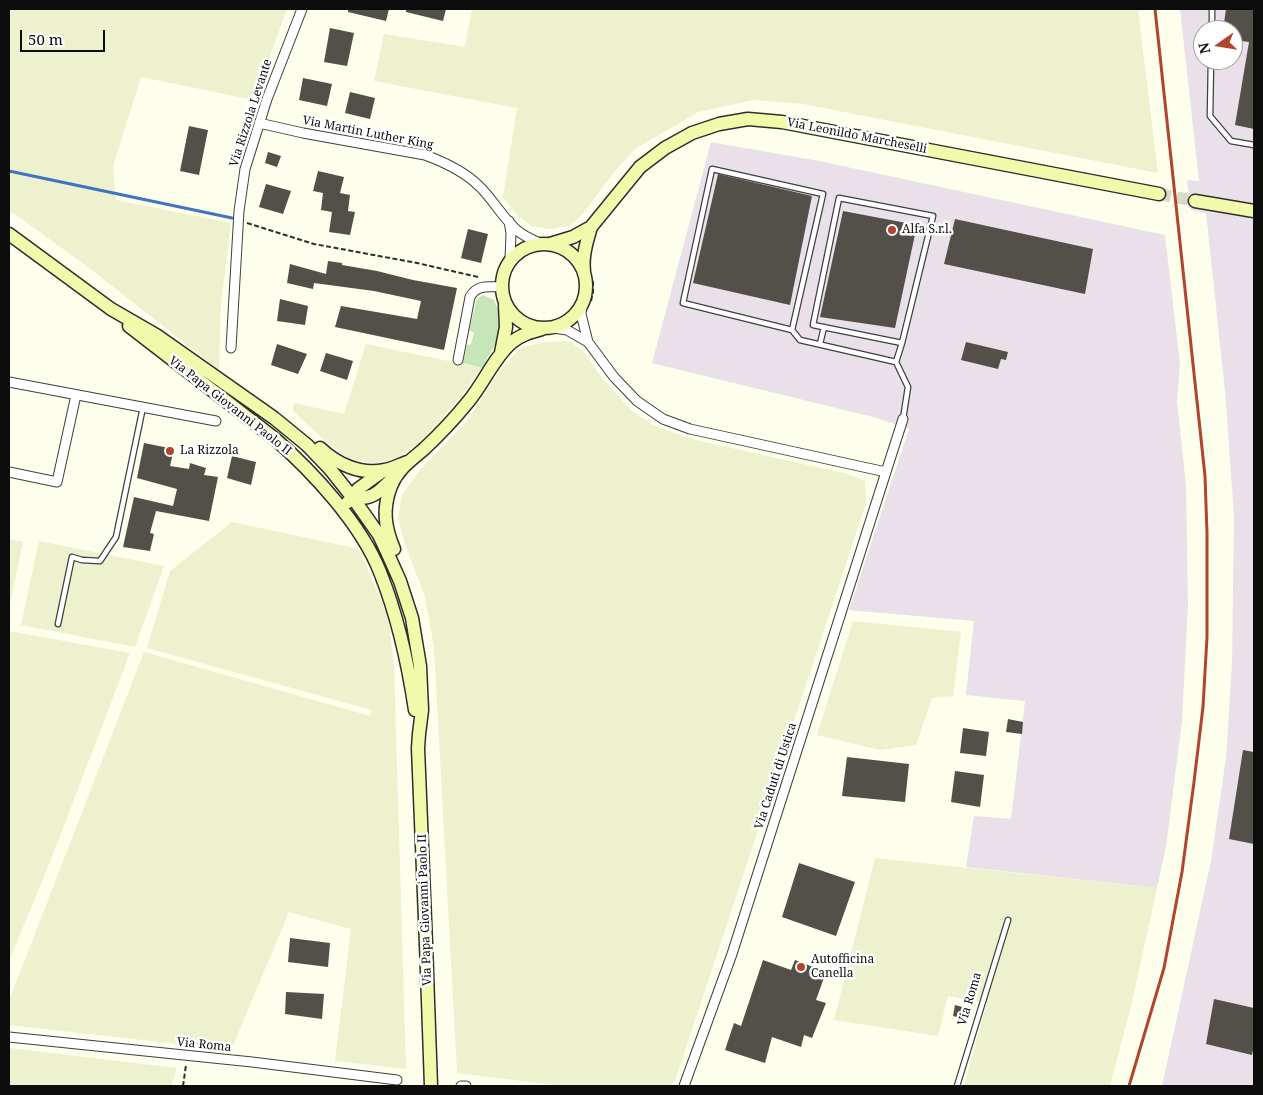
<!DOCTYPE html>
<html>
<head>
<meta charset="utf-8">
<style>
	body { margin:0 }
	#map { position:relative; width:1263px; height:1095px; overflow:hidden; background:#fdfeeb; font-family:"Noto Serif",serif }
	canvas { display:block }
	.frame { position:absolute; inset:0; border:10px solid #0c0c0c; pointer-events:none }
	.north { position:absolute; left:1193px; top:20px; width:50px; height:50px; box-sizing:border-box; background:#fff; border:1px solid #9e9e9e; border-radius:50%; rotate:257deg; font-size:14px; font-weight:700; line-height:20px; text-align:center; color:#0c0c0c }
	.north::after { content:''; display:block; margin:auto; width:18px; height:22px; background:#b1442f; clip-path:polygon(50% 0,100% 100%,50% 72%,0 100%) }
	.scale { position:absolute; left:20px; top:30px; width:85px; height:22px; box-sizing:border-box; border:2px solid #0c0c0c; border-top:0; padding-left:6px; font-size:15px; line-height:18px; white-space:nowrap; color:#0c0c0c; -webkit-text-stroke:4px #fff; paint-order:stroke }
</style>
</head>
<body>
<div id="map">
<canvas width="1263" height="1095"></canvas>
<div class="frame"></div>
<div class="north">N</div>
<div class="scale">50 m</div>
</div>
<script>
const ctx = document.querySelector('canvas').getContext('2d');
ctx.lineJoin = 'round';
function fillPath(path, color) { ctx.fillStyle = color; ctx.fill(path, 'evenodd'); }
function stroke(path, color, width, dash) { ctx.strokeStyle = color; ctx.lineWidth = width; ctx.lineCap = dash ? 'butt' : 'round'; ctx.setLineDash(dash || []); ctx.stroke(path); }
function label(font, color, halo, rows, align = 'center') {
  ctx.font = font + ' "Noto Serif",serif'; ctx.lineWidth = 5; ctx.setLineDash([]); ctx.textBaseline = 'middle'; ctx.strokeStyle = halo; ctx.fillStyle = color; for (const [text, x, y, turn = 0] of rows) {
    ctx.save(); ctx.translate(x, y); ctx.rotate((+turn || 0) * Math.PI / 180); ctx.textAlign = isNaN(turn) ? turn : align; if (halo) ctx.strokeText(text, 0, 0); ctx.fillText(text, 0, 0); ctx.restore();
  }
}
fillPath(new Path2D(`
	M1180,9H1254V1086H1162L1211,861L1226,758L1232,664L1234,516L1225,391L1206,213L1191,210L1187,180L1199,181ZM1203,30H1233V60H1203Z
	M711,142L819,161L1165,235L1180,364L1177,401L1186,486L1188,605L1182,721L1166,847L1157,888L966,867L974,816L1011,819L1025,701L966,695L974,621L849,610L909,429L873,417L652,363Z`), '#eae0e9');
fillPath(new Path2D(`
	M9,9H287L254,100L141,77L113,166L116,200L231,223L221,303L219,370L88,267L9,210Z
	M472,9H1138L1158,173L803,104L753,100L698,112L635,149L614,172L581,216L569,226L549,229L532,226L518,216L503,197L517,108L374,81L384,34L465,47Z
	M569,341L582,350L602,378L631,410L653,425L691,439L848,474L865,481L866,503L675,1081L669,1086H562L457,1073L434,647L425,597L404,541L398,518L402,495L420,470L466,422L502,368L522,347L546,342Z
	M366,344L482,368L459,399L419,443L399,457L377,463L352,461L330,445L293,411L294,403L344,414Z
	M232,522L359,549L388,617L394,665L406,1069L335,1061L351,929L289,912L231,1050L9,1025V1001L144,652L370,716L372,710L147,648L170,571Z
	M9,539L23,542L9,608Z
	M39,541L164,566L135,647L21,625Z
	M853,621L961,632L953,696L932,698L916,745L880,750L817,735Z
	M9,631L130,653L52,857L9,961Z
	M875,858L1157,888L1131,1006L1110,1086H964L987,1003L948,996L938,1036L834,1020Z
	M9,1048L177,1068L171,1086H9Z`), '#edf1ce');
fillPath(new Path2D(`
	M483,295L494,300C509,332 497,339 482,368L463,363L467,345L471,344L474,333L469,330L477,299Z`), '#c6e5b8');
stroke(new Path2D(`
	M9,171L232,218`), '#4173c3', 3);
fillPath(new Path2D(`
	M348,9H389L386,21L348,12Z
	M406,9H446L443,21L406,12Z
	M1226,9H1254V129L1235,125L1249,42L1233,40V30H1223Z
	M330,28L354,33L347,66L324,62Z
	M303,78L332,84L327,106L299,100Z
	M350,92L375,98L370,119L345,113Z
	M189,126L208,130L199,175L180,171Z
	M268,152L281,156L277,167L265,163Z
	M318,171L344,177L340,193L350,195L348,211L355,212L350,235L329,232L332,212L321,210L323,193L313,191Z
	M718,174L812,196L790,305L693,283Z
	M266,184L291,191L283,214L259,207Z
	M843,211L917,225L895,328L820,317Z
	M955,219L1093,249L1085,294L944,264Z
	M468,229L488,234L481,263L461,258Z
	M328,261L342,263V265L377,271L413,280L457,288L444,350L335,327L341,306L417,319L421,301L374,291L314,283L313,289L287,283L290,264L326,274Z
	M280,299L308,306L305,325L277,321Z
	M966,342L1008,352L1006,360L1001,359L998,369L961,360Z
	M277,344L307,354L298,374L271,365Z
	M326,353L353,361L347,380L320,371Z
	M144,443L174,449L170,466L189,469L190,463L206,468L204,475L218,477L209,521L156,511L150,533L154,534L150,551L123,547L134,497L173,506L177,489L137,478Z
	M232,456L256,462L251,485L227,478Z
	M1008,719L1023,722L1022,734L1006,732Z
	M963,728L989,732L986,756L960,753Z
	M1243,750L1254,752V844L1229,839Z
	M847,757L909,764L905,802L842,796Z
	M955,771L984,775L980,807L951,802Z
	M799,863L855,882L836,936L782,917Z
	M290,938L330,943L328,967L288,962Z
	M763,960L791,970L795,960L826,972L816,1000L826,1003L812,1038L804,1035L801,1047L772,1037L765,1063L725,1050L734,1023L741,1026Z
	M286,992L324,994L322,1019L285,1014Z
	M1214,999L1254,1008V1045L1252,1055L1206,1044Z
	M955,1005L966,1008L964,1019L953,1016Z`), '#534f49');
stroke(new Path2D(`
	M1159,194L1195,201`), '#d9daca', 12, [12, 6]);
const lane = new Path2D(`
	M1212,30V9
	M1211,60L1210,116L1231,141L1254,145
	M792,330L823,194L712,169L683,303L792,330L800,340L896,362L908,387L903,419
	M820,344L824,327
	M896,362L902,343L933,216L839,198L813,325L902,343
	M58,624L72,557L82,560L100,561L116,537L143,407
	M957,1086L1008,920`);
const street = new Path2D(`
	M259,123L303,133L425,155C444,162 464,171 479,186C493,199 503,219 518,231C525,237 533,240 542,244
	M509,221L511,233L510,259
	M582,304L581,314L588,342L614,377L637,401L663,419L690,429L886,472L732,954L684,1086
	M553,328L567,330L588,342
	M231,348L239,211L245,169L267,99L302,9
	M458,360L470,297C477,284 489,287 501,287
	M9,382L216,421
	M9,472L57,482L76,395
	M886,472L903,419
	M9,1037L252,1062L397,1080
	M461,1086H466`);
const secondary = new Path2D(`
	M1195,201L1254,211
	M9,234L111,309L156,335L274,418L307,445L330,469L353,498L379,535L387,552L400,581L412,618L420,666L422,710L419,734L418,748L426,944
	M502 286a42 42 0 1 1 84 0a42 42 0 1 1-84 0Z
	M550,244L573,237L591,227L640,167L665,148L692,133L719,124L748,119L782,122L1159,194
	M584,271C582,256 587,241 591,227
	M129,326L274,438C313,472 361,524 380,572C398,617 408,663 415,710
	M501,353L506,327L505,305
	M320,448C337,464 360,475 384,470C392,469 399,465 407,462
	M353,498C374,500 379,491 393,478
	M348,502L353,498L358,489L383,471
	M394,549C385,528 382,509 391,486C398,469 410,461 424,449C439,435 455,418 468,402C484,383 493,359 511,343C520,335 531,332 542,329`);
stroke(lane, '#3f3f3f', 7);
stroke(street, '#3f3f3f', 11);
stroke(secondary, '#2e2e2e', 15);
stroke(new Path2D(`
	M247,223L314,244L417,263L478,277
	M591,301L593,292V279
	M183,1086L186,1065`), '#2e2e2e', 2, [5, 2.5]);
stroke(lane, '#fff', 4.5);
stroke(street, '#fff', 9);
stroke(secondary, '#f1f9ab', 12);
stroke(new Path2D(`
	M1129,1086L1164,968L1182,872L1194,782L1203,707L1207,637V533L1205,476L1155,9`), '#b1442f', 3);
const secondaryBridge = new Path2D(`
	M426,944L431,1086`);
stroke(secondaryBridge, '#2e2e2e', 15, []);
stroke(secondaryBridge, '#f1f9ab', 12);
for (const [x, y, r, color] of [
	[892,230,5,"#b1442f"],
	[170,451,5,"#b1442f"],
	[801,967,5,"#b1442f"]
]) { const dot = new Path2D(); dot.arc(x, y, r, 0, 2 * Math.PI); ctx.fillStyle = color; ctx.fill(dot); stroke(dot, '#fff', 2); }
label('12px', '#0c0c0c', '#fff', [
	["Via Rizzola Levante",251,113,-72],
	["Via Martin Luther King",368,133,11],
	["Via Leonildo Marcheselli",857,136,11],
	["Via Papa Giovanni Paolo II",230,406,38],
	["Via Caduti di Ustica",776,776,-72],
	["Via Papa Giovanni Paolo II",425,910,-92],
	["Via Roma",970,999,-73],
	["Via Roma",204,1045,6]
]);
label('12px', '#0c0c0c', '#fff', [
	["Alfa S.r.l.",902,230],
	["La Rizzola",180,451],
	["Autofficina",811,960],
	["Canella",811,974]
], 'left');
</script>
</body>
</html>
